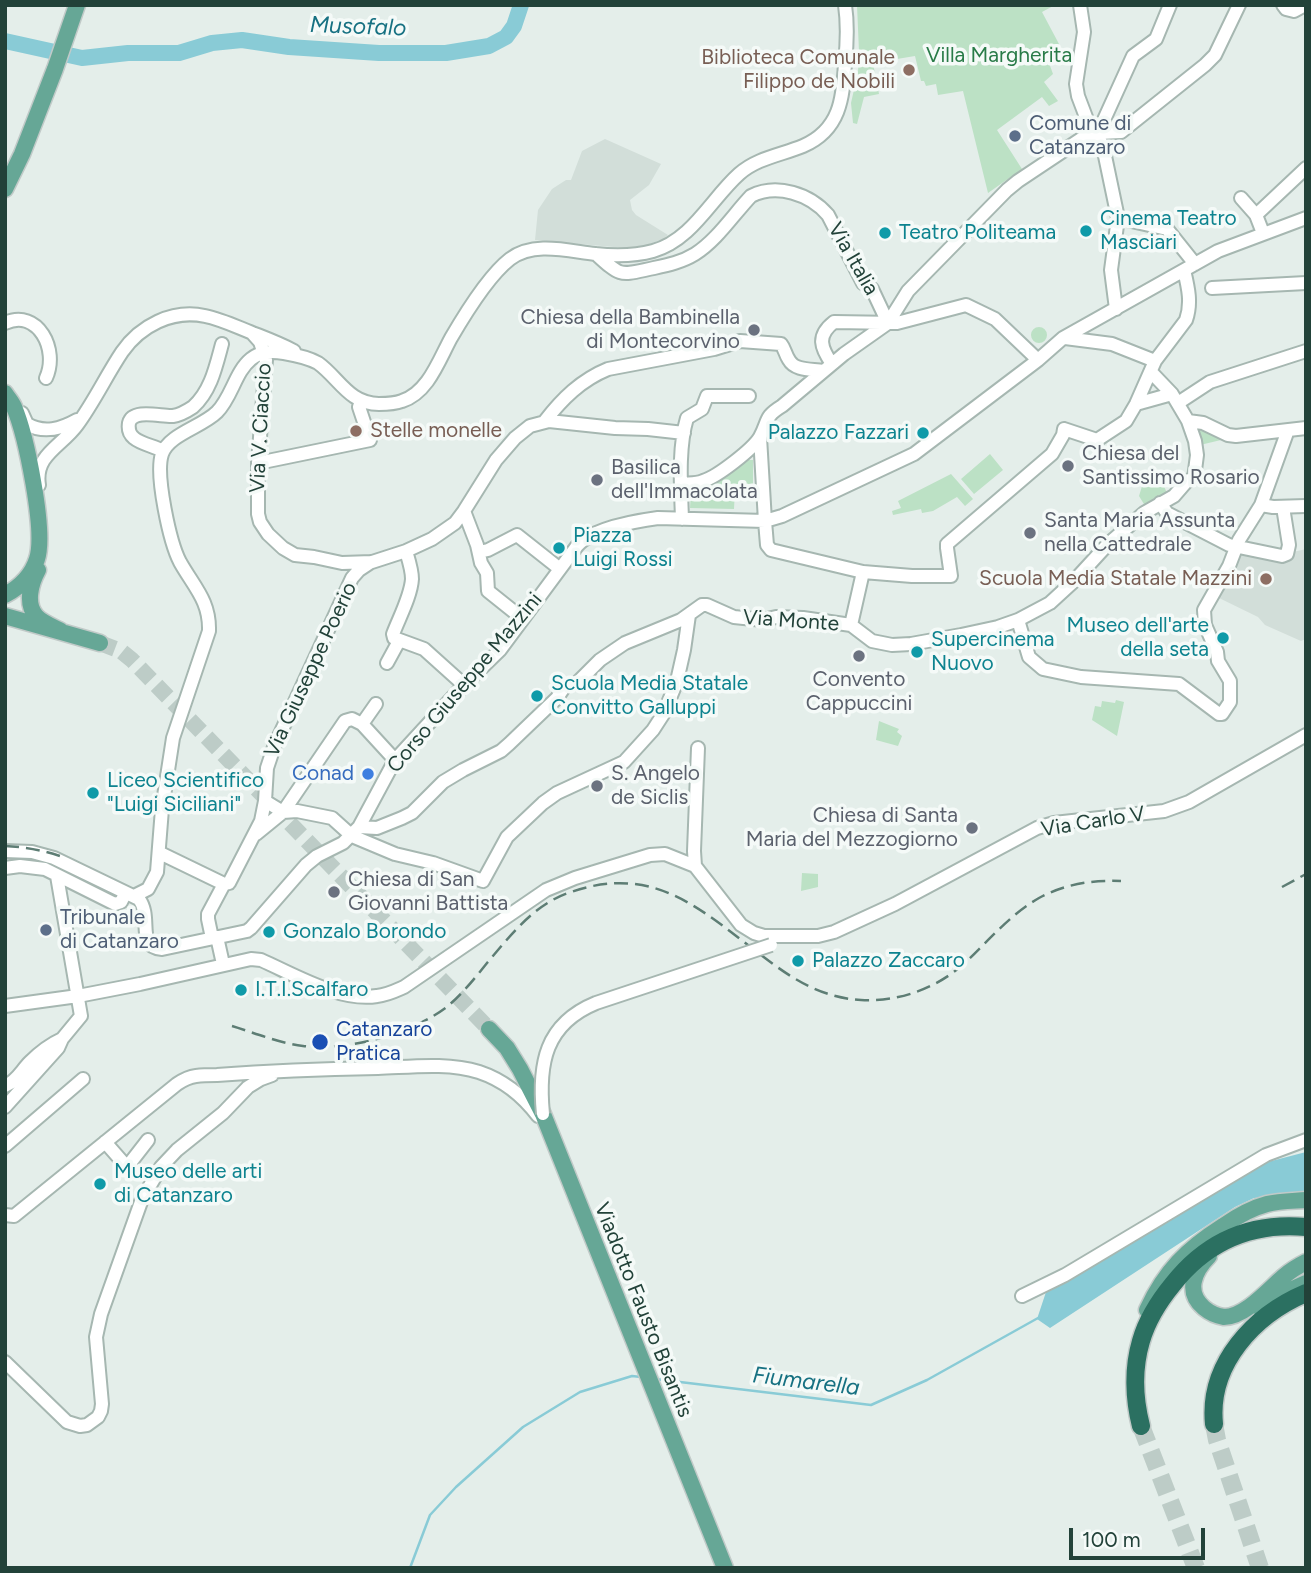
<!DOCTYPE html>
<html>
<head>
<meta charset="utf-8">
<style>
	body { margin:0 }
	#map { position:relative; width:1311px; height:1573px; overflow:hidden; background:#e4eeea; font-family:Figtree,sans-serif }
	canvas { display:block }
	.frame { position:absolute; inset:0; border:7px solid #224239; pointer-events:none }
	.scale { position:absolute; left:1069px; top:1528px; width:136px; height:32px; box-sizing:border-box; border:4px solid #224239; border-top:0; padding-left:9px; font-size:21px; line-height:24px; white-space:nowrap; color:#224239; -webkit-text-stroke:5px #f5faf8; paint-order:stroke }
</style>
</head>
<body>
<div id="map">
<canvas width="1311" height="1573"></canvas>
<div class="frame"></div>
<div class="scale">100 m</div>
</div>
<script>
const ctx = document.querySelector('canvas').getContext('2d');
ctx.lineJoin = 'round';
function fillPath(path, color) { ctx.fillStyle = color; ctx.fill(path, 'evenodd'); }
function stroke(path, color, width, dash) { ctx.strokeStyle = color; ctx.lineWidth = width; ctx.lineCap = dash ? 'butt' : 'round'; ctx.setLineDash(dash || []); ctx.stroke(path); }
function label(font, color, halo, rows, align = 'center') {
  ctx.font = font + ' Figtree,sans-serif'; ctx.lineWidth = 7; ctx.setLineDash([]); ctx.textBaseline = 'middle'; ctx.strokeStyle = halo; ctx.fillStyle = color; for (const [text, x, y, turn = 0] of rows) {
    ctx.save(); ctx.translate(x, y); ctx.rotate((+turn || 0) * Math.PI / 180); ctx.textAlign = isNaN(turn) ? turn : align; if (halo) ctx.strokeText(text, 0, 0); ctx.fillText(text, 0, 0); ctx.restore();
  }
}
fillPath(new Path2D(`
	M605,139L661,164L649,185L630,200L632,210L636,215L668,235L663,239L636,249L535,240L538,210L552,189L566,180H571L582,151Z
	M1306,549V639L1301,641L1265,625L1258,617L1217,597L1240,551L1293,552Z`), '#d2ded9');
fillPath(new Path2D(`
	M857,5H1055L1042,12L1059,44L1061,57L1049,63L1053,74L1044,82L1058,101L1049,106L1042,97L997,130L1022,169L988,193L963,91L938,95L936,84L926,86L924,81H921L915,56L873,63L879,94L864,97L857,124L853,123L851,103L858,72L859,52Z
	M1031 335a8 8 0 1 1 16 0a8 8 0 1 1-16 0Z
	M1199,428L1221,438V440L1200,445L1197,432Z
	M990,454L1003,470L974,494L961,479Z
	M745,460H753V489H735L734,509L690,508L691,493L708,488L720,481Z
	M1147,470L1158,471L1168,496L1147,509L1139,496Z
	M951,474L973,499L965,506L957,497L933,511L922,513L921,509L893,515L892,511L901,508L898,501Z
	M1116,700L1124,702L1117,736L1092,720L1095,706L1101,707L1102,701L1115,703Z
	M879,721L899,729L897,732L902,736L898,746L876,740Z
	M802,873L818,874V887L801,891Z`), '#bce1c5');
fillPath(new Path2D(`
	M1306,1152V1195L1254,1198L1235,1207L1050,1328L1037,1319L1046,1292L1196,1199L1256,1165Z`), '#89cbd6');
stroke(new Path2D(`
	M655,1379L871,1405L927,1380L1038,1318
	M410,1568L430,1515L456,1487L523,1427L580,1392L632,1376L641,1377`), '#89cbd6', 2.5);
stroke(new Path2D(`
	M5,41L82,58L128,53H179L212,43L242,40L289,47L379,53H446L489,46L506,37L514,26L521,5`), '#89cbd6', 16);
stroke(new Path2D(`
	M100,643L121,651L132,660L489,1029`), '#bdccc7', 16, [16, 8]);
stroke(new Path2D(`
	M1214,1424L1217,1440L1260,1568
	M1141,1426L1196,1568`), '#bdccc7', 18, [18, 9]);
const minor = new Path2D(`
	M1080,5L1084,32L1076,84L1078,96L1089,125L1098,133L1105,156L1118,218L1111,270L1116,309
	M1283,5L1286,9L1294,11L1305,5
	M1098,133L1133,56L1156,39L1170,5
	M1241,198L1256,215
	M1118,218L1167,229L1195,264
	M1263,233L1256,215L1306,168
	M596,254C622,278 620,275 654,268C668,265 682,262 695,254C717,240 733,215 751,196C777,183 810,194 828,215L863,283L872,289L888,323
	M1212,288L1306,283
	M5,323C38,308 59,350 46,378
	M252,333L260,342L266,360L258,463V514L260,522L268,534L283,548L295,555L314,557L342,563L372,562L406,551L432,539L455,523L464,511L496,460L515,438L530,426L549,421L615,428L648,429L684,433
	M1065,338L1112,344L1155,361
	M832,364C821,348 816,336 834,322L897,323L966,305L995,319L1038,360
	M1178,403L1210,382L1306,351
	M1136,404L1172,394
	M22,413L27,424C44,434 61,429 77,420
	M545,421C562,399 581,380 608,369L714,349L740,341L781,344C785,349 785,354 789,360C795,371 812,369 823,371
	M1188,421L1203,423L1228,435L1236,436L1306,428
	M760,437L765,521L767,545L771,550L863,572L912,576H951L947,548V544L1052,454L1063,435L1064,429L1097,440L1126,421L1136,404L1155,361L1186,320C1192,303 1188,287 1184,270
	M163,451C154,446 141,444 134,438C129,434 128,429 129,423C133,408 162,417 173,416C180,415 187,411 193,407C211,391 216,366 222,344
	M258,463L370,440L359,407L361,401
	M681,484C688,483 696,484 703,481C717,477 753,449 760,437C769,420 764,417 782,406L844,354L888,323L908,291L1007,190L1018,181L1084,137L1098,133L1121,132L1205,65L1215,55L1239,5
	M39,485C34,455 62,446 77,425C94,402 106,376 122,352C140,326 172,309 205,316C220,319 235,326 250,332C265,338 279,343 294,351
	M1160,503L1167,513L1229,545L1282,556L1287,554L1289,545L1283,507
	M1261,505L1273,507L1306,506
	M464,511L477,545L481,563L487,573L488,591L523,619
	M682,519C681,487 678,448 687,418L702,409L707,396H749
	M406,551C409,561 412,570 412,579C411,596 399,618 393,634L394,638L424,649L464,685
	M479,552L488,550L517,535L560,569
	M1018,620L1029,657L1043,669L1081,677L1179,684L1219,714H1222L1230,702V681L1218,661L1217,652L1205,625L1204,610L1229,566L1239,540L1261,505L1288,430
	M851,625L863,572
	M387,663L399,641
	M362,724L376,704
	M265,801L283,812L297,811L332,818L352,836L395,854L433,863L483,881L507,837L543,803L557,793L624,762L653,730L664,713L677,681L684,650L689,615
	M359,827L377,828L402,818L412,813L443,782L463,770L501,751L509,744L557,698L565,686L577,683L600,660L625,643L681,620L702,605H707L734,617L763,620L776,617L803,618L851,625L872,641L892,645L911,644L961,635L998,627L1018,620L1050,603L1074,581L1108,544L1144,513L1174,496L1187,481L1194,478L1197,455L1195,441L1188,421L1172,394L1151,372
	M256,834L283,812L345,721L352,719L362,724L395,760
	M5,851L32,852L54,858L139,899C153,918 135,947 162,949L247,931L251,928L306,865L317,856L343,843L359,827L395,760L464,685L500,650L577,546C591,529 636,521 658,518L765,521L782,516L914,454L1038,360L1063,338L1218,251L1306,218
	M160,853L224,884
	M695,866L694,851L698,748
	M5,868L20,866L45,869L115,904L121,902L125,894
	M134,896L148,889L157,872L162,809L173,738L209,631C210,601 194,587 180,562C170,543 155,475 162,454C169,434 202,427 217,412C232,397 235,372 251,359C261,351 272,351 284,353C296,355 307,357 318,363C339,378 349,404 379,404C386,404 394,404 402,401C428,393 439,360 451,338C465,314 488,276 510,259C534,241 568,251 595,254C614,256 635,256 653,251C692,240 711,199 739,174C757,158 781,155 803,146C840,130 843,99 845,63C847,44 848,25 845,5
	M217,937L223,964
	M212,938L208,919V914L224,884L229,883L261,821L265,801L267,768L274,747L352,578L359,570L371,562
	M5,1006L78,996L140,984L251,959L261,960C295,975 340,1002 377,996C387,995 395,991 404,987L546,890L575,878L650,855L665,854L695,866L741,925L754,933L764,936H818L834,932L895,904L1037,828L1054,823L1164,811L1189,802L1306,735
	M5,1086C17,1081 21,1071 30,1062C39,1053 49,1045 62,1039
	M5,1107L58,1048L62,1039L81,1016L57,876
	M105,1142L127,1167L148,1140
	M5,1146L83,1079
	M5,1215L14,1216L177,1084C183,1080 188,1077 196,1076C203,1075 210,1075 217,1075C271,1071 324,1069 378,1068C410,1067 447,1062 479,1072C503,1080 523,1096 538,1116
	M1022,1296L1065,1275L1266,1155L1306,1140
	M5,1362L67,1422L80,1426L87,1425L98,1417L101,1411L102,1404L96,1337L101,1314L142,1199L161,1167L177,1150L223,1113L248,1087L261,1079L272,1075`);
const major = new Path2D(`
	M5,189L22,154L55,69L77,5
	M5,393C8,398 12,402 14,407C26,435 46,531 37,559C32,575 20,587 5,595
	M38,570C31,583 25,603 36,616C41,622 53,627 61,631
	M5,616L100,643
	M489,1029L507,1048L520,1069L543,1114L725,1568
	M1209,1256C1194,1271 1185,1292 1204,1308C1210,1313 1217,1316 1224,1317C1245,1317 1268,1290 1283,1277C1290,1271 1298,1266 1306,1262
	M1147,1310C1165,1271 1187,1249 1223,1226C1236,1217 1252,1208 1267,1204C1279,1201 1293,1201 1306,1200
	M1262,1311L1284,1293L1306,1283`);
const highway = new Path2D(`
	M1214,1424C1208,1364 1254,1315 1306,1293
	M1141,1426C1134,1399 1133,1368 1141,1341C1147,1320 1159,1301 1173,1284C1207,1241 1251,1222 1306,1227`);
stroke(minor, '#a6b7b1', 16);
stroke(major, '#c1cac8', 19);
stroke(highway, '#c1cac8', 21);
stroke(minor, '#fff', 12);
stroke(major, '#66a796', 16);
stroke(highway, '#2b7061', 18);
stroke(new Path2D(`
	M5,846C27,847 46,851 66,858
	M1282,887L1306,874
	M232,1026C255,1033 279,1043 303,1046C349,1051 412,1034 448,1006C463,993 475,978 487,963C511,935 534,904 571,892C658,862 705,914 769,961C797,982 825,998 861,1000C900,1002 938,988 967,961C990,939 1011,914 1039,898C1065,884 1091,880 1121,881`), '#5d7d74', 2.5, [14, 7]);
const minorBridge = new Path2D(`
	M543,1114C538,1064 545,1024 596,1003L771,945`);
stroke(minorBridge, '#a6b7b1', 16, []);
stroke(minorBridge, '#fff', 12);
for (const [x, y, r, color] of [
	[909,70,7,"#8d6e63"],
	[1015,136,7,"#5c6f8a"],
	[1086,231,7,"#0f9aa8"],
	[885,233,7,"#0f9aa8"],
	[754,330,7,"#6b7280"],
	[356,431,7,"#8d6e63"],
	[923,433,7,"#0f9aa8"],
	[1068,466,7,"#6b7280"],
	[597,480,7,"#6b7280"],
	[1030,533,7,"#6b7280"],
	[559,548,7,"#0f9aa8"],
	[1266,579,7,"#8d6e63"],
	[1223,638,7,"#0f9aa8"],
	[917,652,7,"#0f9aa8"],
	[859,656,7,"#6b7280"],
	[537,696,7,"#0f9aa8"],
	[368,774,7,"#3f7fe0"],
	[597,786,7,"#6b7280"],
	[93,793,7,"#0f9aa8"],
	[972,828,7,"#6b7280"],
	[334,892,7,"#6b7280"],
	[46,930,7,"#5c6f8a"],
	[269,932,7,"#0f9aa8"],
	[798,961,7,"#0f9aa8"],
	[241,990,7,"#0f9aa8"],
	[320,1042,9,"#1a4fb4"],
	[100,1184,7,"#0f9aa8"]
]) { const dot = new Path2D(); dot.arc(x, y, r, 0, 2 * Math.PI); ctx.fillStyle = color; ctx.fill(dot); stroke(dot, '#f5faf8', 2.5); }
label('21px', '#297b48', '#f5faf8', [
	["Villa Margherita",999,56]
]);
label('21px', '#785e54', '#f5faf8', [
	["Biblioteca Comunale",895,58],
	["Filippo de Nobili",895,82],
	["Stelle monelle",370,431,"left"],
	["Scuola Media Statale Mazzini",1252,579]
], 'right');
label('21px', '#4e5e75', '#f5faf8', [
	["Comune di",1029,124],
	["Catanzaro",1029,148],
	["Tribunale",60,918],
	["di Catanzaro",60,942]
], 'left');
label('21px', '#0d838f', '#f5faf8', [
	["Cinema Teatro",1100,219],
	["Masciari",1100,243],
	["Teatro Politeama",899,233],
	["Palazzo Fazzari",909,433,"right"],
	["Piazza",573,536],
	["Luigi Rossi",573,560],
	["Museo dell'arte",1209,626,"right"],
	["della seta",1209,650,"right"],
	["Supercinema",931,640],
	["Nuovo",931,664],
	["Scuola Media Statale",551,684],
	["Convitto Galluppi",551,708],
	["Liceo Scientifico",107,781],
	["\"Luigi Siciliani\"",107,805],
	["Gonzalo Borondo",283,932],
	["Palazzo Zaccaro",812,961],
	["I.T.I.Scalfaro",255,990],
	["Museo delle arti",114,1172],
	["di Catanzaro",114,1196]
], 'left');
label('21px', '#224239', '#f5faf8', [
	["Via Italia",853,259,60],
	["Via V. Ciaccio",261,428,-87],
	["Via Monte",791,621,4],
	["Via Giuseppe Poerio",311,670,-65],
	["Corso Giuseppe Mazzini",465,683,-50],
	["Via Carlo V",1093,822,-9],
	["Viadotto Fausto Bisantis",643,1310,68]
]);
label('21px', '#5b616d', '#f5faf8', [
	["Chiesa della Bambinella",740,318,"right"],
	["di Montecorvino",740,342,"right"],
	["Chiesa del",1082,454],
	["Santissimo Rosario",1082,478],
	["Basilica",611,468],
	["dell'Immacolata",611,492],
	["Santa Maria Assunta",1044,521],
	["nella Cattedrale",1044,545],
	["Convento",859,680,"center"],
	["Cappuccini",859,704,"center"],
	["S. Angelo",611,774],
	["de Siclis",611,798],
	["Chiesa di Santa",958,816,"right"],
	["Maria del Mezzogiorno",958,840,"right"],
	["Chiesa di San",348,880],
	["Giovanni Battista",348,904]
], 'left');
label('21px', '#366cbe', '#f5faf8', [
	["Conad",354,774]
], 'right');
label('21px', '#164399', '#f5faf8', [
	["Catanzaro",336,1030],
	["Pratica",336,1054]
], 'left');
label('italic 23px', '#177182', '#f5faf8', [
	["Musofalo",358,27,2],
	["Fiumarella",806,1382,7]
]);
</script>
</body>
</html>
